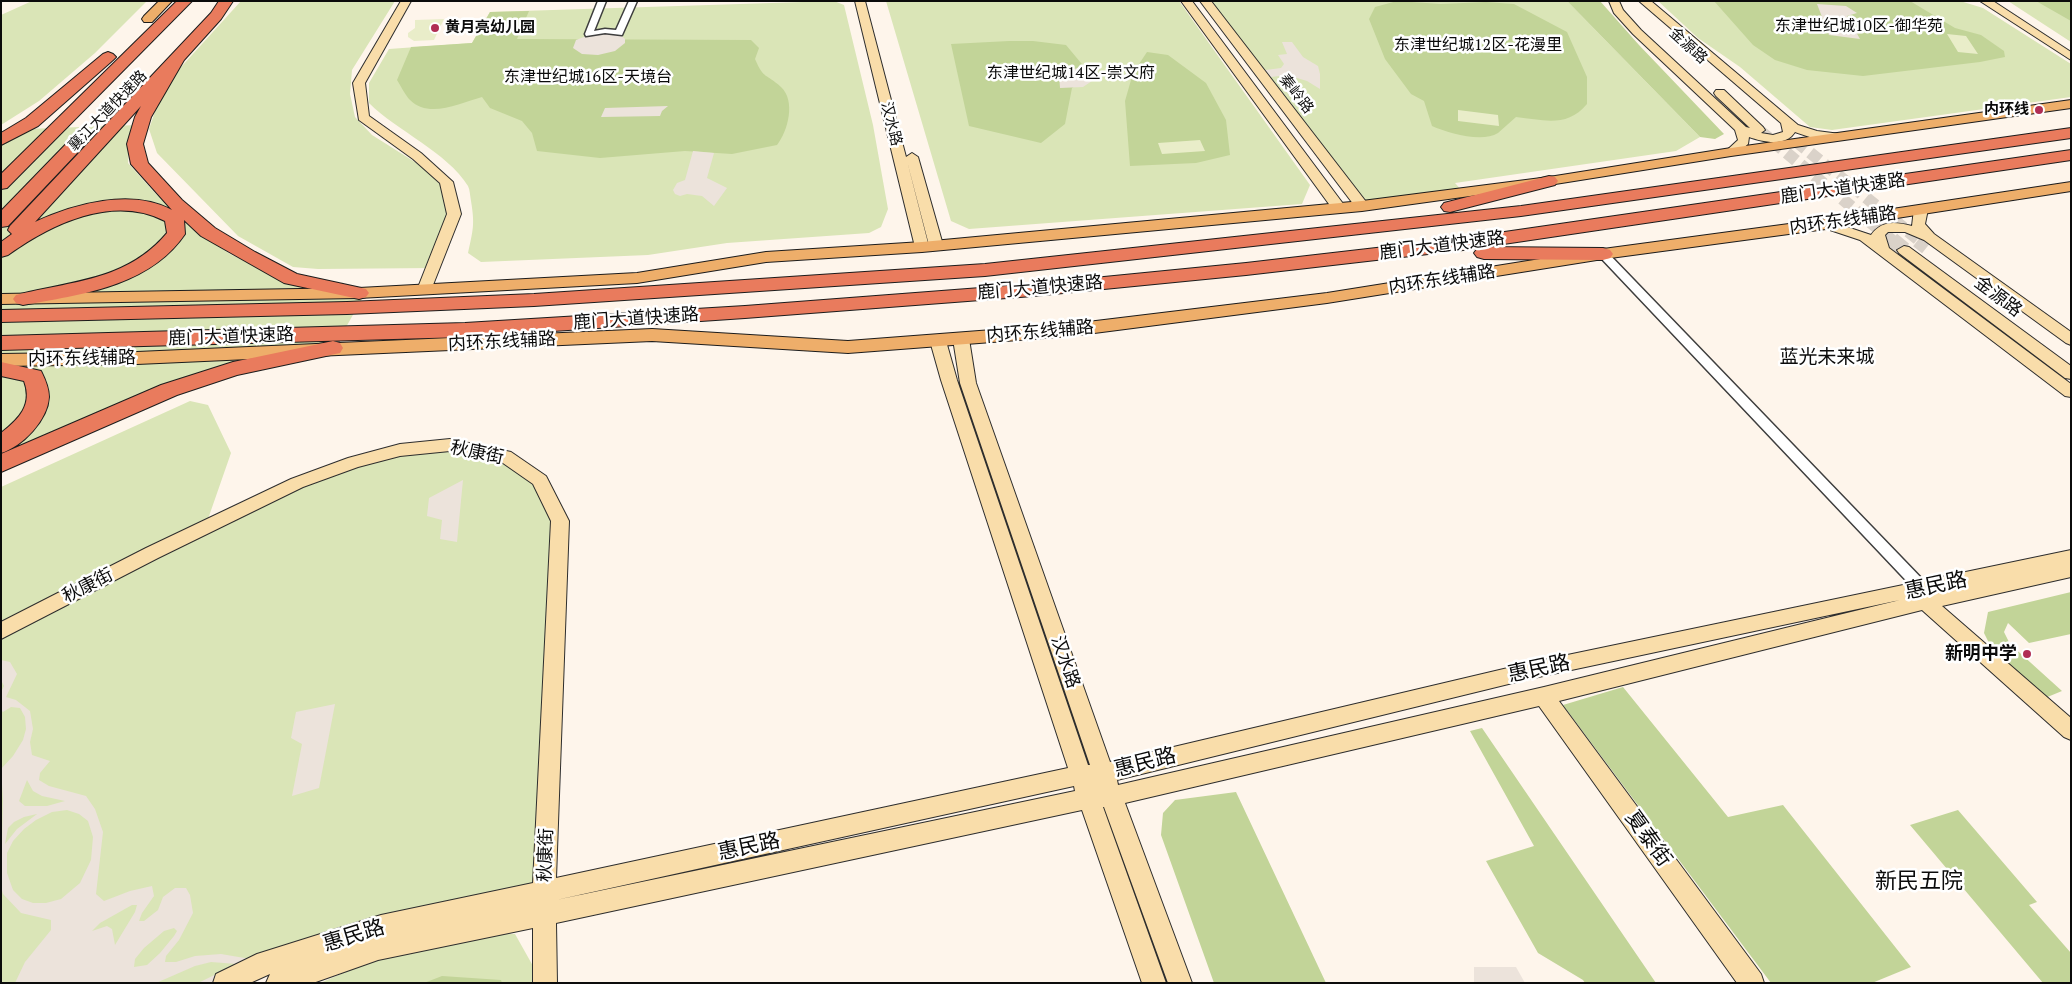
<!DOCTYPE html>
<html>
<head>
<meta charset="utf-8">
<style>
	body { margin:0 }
	#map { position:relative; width:2072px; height:984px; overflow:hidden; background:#fef5eb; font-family:"PT Serif",serif }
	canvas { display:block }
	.frame { position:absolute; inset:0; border:2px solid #0b0b0b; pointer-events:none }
</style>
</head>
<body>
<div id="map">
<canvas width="2072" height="984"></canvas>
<div class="frame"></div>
</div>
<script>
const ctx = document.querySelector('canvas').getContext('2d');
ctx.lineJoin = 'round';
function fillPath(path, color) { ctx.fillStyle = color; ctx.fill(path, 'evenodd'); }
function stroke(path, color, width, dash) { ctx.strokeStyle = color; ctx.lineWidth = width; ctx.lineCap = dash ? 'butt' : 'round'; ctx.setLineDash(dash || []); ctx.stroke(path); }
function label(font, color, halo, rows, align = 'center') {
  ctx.font = font + ' "PT Serif","Noto Sans SC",serif'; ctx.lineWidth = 5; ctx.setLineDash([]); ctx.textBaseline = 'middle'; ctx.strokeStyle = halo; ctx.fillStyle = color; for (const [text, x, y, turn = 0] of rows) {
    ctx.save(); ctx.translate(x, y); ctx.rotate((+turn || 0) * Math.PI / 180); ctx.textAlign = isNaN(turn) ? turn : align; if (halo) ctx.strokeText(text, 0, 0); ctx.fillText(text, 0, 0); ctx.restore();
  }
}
fillPath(new Path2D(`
	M32,1H147L95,53L39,101L1,125V15Z
	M241,1H395L352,70L350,94L355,117L372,135L426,169L440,184L447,213L433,268L318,269L293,267L238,236L157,153L149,129L157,106L172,77Z
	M834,1L844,5L873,125L888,209L881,227L869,233L727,243L648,255L481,262L468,253C473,230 475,225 471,201C470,196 470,190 468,186C447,152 397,131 369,103V83L389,49L472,43L490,12Z
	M886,1H1179L1310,185L1302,204L969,229L951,221Z
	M1205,1H1567L1700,137L1676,151L1455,183L1463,192L1362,206Z
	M1658,1H1960L1983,8L2071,64V97L1832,130L1810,127L1740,67L1698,38Z
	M2008,1H2071V42Z
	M138,125L129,144L128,163L155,193L192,228L230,254L292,285L363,297L336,345L262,361L1,458V143L25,129Z
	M190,401L208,405L231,453L208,519L1,624V487Z
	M450,445L505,456L540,480L560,521L544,891L225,983H1V631L354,462Z
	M491,934H515L533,966V983H320L376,959Z`), '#dae5b7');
fillPath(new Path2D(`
	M1397,1L1441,4L1486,2L1514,4L1567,32L1587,77V104C1567,128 1544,120 1516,117C1510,122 1504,128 1498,133C1482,143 1448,133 1432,126L1424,101L1411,94L1385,59L1369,19L1375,7Z
	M1567,1H1600L1639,45L1724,134L1715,139L1700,137Z
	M1714,1H1910L1955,28L1981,35L2004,51L2005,57L1980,62L1863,76L1807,70L1775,60L1753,45Z
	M2036,1H2071V21Z
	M529,11L517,39L751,40L759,48L755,59C764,80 766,73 781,87C796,101 788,131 777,145L732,154L685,151L600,158L537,151L532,133L522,121L490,108L482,97C460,103 429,119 410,100C405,95 401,86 397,80L411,47L472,43L490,12Z
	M1009,41H1033L1066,45L1091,75L1072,88L1065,124L1041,143L969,126L951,44Z
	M1147,52L1168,55L1206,83L1226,120L1230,155L1196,163L1130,166L1125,101L1133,73Z
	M2071,592V634L2029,643L2008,623L2004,632L2010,644L2062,691L2045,698L1993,651L1984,633L1988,612Z
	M1623,687L1728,817L1783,805L1911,967L1872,983H1771L1563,705Z
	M1482,728L1656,983H1585L1583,980L1538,953L1486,861L1534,846L1470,731Z
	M1236,792L1326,983H1214L1161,835L1163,813L1175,800Z
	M1958,810L2037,902L2029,905L2071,953V983H2043L1910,825Z
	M442,976L501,980L502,983H424Z`), '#c2d498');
fillPath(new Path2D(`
	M444,19L434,40L414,41L408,37V33L415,28V20Z
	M1947,34L1966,36L1978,54L1958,52Z
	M1458,110L1498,115L1499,126L1458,121Z
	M1200,140L1205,151L1162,154L1158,143Z`), '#e9edc9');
fillPath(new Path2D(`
	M1817,4L1846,6L1857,13L1847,16L1860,39L1829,35Z
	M597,32L619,33L625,39V43L615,51L598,55L582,54L573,48L576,40Z
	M1282,42H1292L1303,57L1318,66L1320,74V89L1307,81L1287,75L1263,78L1258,71L1281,68L1284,64L1278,55L1287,54Z
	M1084,66L1095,79L1083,87L1060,88L1059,74Z
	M668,106L662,111L660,116L601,117L605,108Z
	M693,151L714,153L707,178L727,188L714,206L702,196L687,194L680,196L675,194L673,190L677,183L685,180Z
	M463,480L457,542L440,539L442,520L427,516L429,498Z
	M1,660L10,662L17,674L6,697L16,700L30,711L33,729L30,742L32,755L50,761L40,773L39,780L49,786L86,796L95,809L103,832L96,894L104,901L130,891L152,886L154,896L142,913L139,921H144L158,910L163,897L175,888H186L190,895L193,913L179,940L166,956L165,962H176L195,956L221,954L268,962L225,983H198L237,964L211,962L195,966L156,983H15L25,962L51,930V920L21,913L3,894L1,887L3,799L1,769L13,756L23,740L26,729L25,717L20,708L11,707L3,712L1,710V692L4,686L1,680ZM27,780L33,791L42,796L65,801L47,806H25L19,801ZM67,810L79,814L88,821L93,837L91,860L80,883L61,899L46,903H33L22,899L13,890L7,873V853L13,841L24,829L36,820L52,812ZM37,814L17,829L5,844L8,828L14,822L24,817ZM132,905H137L135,912L115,945L112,929L107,926L92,931L100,923ZM174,928L177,931L174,936L160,953L147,965L134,967L135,959L144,948L164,931Z
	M335,704L319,788L292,796L302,744L291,738L296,712Z
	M1474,967H1516L1525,983H1474Z`), '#ece3db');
stroke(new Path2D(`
	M1759,130L1893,241
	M1782,130L1920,241`), '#dad2c9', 12, [12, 6]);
stroke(new Path2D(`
	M1892,240L1904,250
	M1918,240L1927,247`), '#dad2c9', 16, [16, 8]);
const street = new Path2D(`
	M598,1H606L594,31L605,29L616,30L629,1H637L622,35L605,33L586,36L585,34Z
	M1603,251L1607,252L1927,584L1929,588L1927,592L1922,593L1917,592L1599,256V252Z`);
const secondary = new Path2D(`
	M401,1H411L365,83L369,116L421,153L453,182L461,214L431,290L429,293H419L417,290L447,214L440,183L413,159L359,120L353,83Z
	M855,1H865L906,157L912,153L918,157L943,245L941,248H931L929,245L907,161L929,247L922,251L915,247Z
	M1181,1H1192L1344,205L1346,208L1344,211H1334Z
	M1200,1H1211L1367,203L1369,206L1367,209H1357Z
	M1609,1H1619L1623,10L1641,30L1746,127L1750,128L1716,96L1714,93L1716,90H1724L1763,127L1765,130L1761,133L1773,135L1783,132L1781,123L1639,1H1651L1798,125L1817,131L1840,134L1842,137C1834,146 1806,136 1795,132C1786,147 1763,142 1749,137L1748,144L1735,155H1727L1725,152L1738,140L1735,130L1633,34L1614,13Z
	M1980,1H1993L2071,52V60Z
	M1921,205L1928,209L1925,224L1934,234L2071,332V345L2066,343L1924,240L1905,232H1888L1885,235L1889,248L2071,384V397L2065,396L1860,240L1821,227L1819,224L1826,220L1871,235C1882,220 1895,222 1912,226L1914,209Z
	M1904,246L1909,247L2071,366V379L2065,378L1899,253L1897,250Z
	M961,334L966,336L969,339L976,383L1110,762L1529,663L2071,550V577L1942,606L2071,718V740L2064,737L1922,610L1559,701L1761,974L1764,983H1737L1539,706L1125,803L1192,983H1168L1104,807H1103L1166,983H1142L1082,810L556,923L557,983H533V928L378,960L313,983H266L270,974L250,983H213L216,974L257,954L381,915L533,883L551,521L533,484L500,461L450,451L400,456L358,467L303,487L158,558L1,639V622L146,548L291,479L348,458L400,444L450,439L511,452L546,476L569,521L556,878L1068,768L941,380L930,341L933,338H943L946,341L957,380L1088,765H1090L960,383L953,339L956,336ZM1900,600L1544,687L1118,785L1117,780L1529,679ZM1074,786L1075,791L556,900Z`);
const primary = new Path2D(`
	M159,1H172L152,22H144L142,19L144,16Z
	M2071,100V108L1731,156L1549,185L1362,211L922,252L766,262L637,283L359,298L1,304V294L359,288L637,273L766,252L922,242L1362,201L1549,177L1731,148Z
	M2071,182V191L1826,229L1603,259L1327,303L1071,336L848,353L652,341L137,364L1,366V354L137,352L652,329L848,341L1071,324L1327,293L1603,249L1826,219Z`);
const highway = new Path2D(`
	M177,1H192L7,188L1,189V174Z
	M219,1H233L221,19L184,60L151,117L143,144L148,163L182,200L215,228L255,252L297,274L366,289L369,293L366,297L359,299L284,283L201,236L184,220L185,234C150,286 81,295 23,305L16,303L13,299L16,295C71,281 127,281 167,233L165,221C113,194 51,224 8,255L1,257V242L12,234L8,230L10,226L211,13ZM141,106L135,117L127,144L131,164L172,210C131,188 74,204 35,222Z
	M108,52L113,54L116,57L113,60L38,126L1,145V133L26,118L103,54Z
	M2071,128V138L1521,216L985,276L534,306L347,314L1,322V310L347,302L534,294L985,264L1521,206Z
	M74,141L80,142L83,146L80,150L8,226L1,227V211L68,142Z
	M2071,150V160L1463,250L1246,275L1033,296L745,318L465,337L1,350V336L465,323L745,306L1033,284L1246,263L1463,238Z
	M1549,176L1555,177L1558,181L1555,185L1450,212L1444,211L1441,207L1444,203Z
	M1484,247L1603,248L1610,250L1613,254L1610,258L1603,260L1484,259L1477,257L1474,253L1477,249Z
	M333,341L340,343L343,348L340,353L237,375L177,395L1,472V454L161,385L233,362Z
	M1,362L41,371C45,379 49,388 49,397C48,420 22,447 1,453V433C19,419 33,405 24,381L1,376Z`);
stroke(street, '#3e3e3e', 3);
stroke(secondary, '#2d2d2d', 2);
stroke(primary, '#1c1c1c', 2);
stroke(highway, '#1c1c1c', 2);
fillPath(street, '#fff');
fillPath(secondary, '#f9ddaa');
fillPath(primary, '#eeae6a');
fillPath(highway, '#e97b5d');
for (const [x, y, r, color] of [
	[435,28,5,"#b02e54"],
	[2039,110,5,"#b02e54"],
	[2027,654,5,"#b02e54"]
]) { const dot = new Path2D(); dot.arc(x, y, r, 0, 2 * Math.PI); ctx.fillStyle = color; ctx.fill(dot); stroke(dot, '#fff', 2); }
label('bold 15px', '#0b0b0b', '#fff', [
	["黄月亮幼儿园",445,28],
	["内环线",2029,110,"right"]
], 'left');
label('15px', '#0b0b0b', '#fff', [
	["金源路",1688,46,42],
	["秦岭路",1296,94,52],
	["襄江大道快速路",108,111,-46],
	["汉水路",891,124,76]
]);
label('16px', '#0b0b0b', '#fff', [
	["东津世纪城10区-御华苑",1859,26],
	["东津世纪城12区-花漫里",1478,45],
	["东津世纪城14区-崇文府",1071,73],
	["东津世纪城16区-天境台",588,77]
]);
label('18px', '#0b0b0b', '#fff', [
	["鹿门大道快速路",1843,189,-8],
	["内环东线辅路",1843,221,-8],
	["鹿门大道快速路",1442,246,-7],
	["内环东线辅路",1442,280,-9],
	["鹿门大道快速路",1040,288,-5],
	["金源路",1998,297,37],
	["鹿门大道快速路",636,319,-4],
	["内环东线辅路",1040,332,-5],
	["鹿门大道快速路",231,337,-2],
	["内环东线辅路",502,342,-3],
	["内环东线辅路",82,359,-1],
	["秋康街",477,453,12],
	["秋康街",88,586,-27],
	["汉水路",1065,662,71],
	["秋康街",546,855,-88]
]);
label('bold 18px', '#0b0b0b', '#fff', [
	["新明中学",2017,654]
], 'right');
label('19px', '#0b0b0b', '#fff', [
	["蓝光未来城",1827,358]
]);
label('21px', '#0b0b0b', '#fff', [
	["惠民路",1936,586,-12],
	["惠民路",1539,669,-12],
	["惠民路",1145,763,-14],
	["夏泰街",1648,839,54],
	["惠民路",749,847,-12],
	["惠民路",354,936,-17]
]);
label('22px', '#0b0b0b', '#fff', [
	["新民五院",1919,882]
]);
</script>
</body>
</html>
